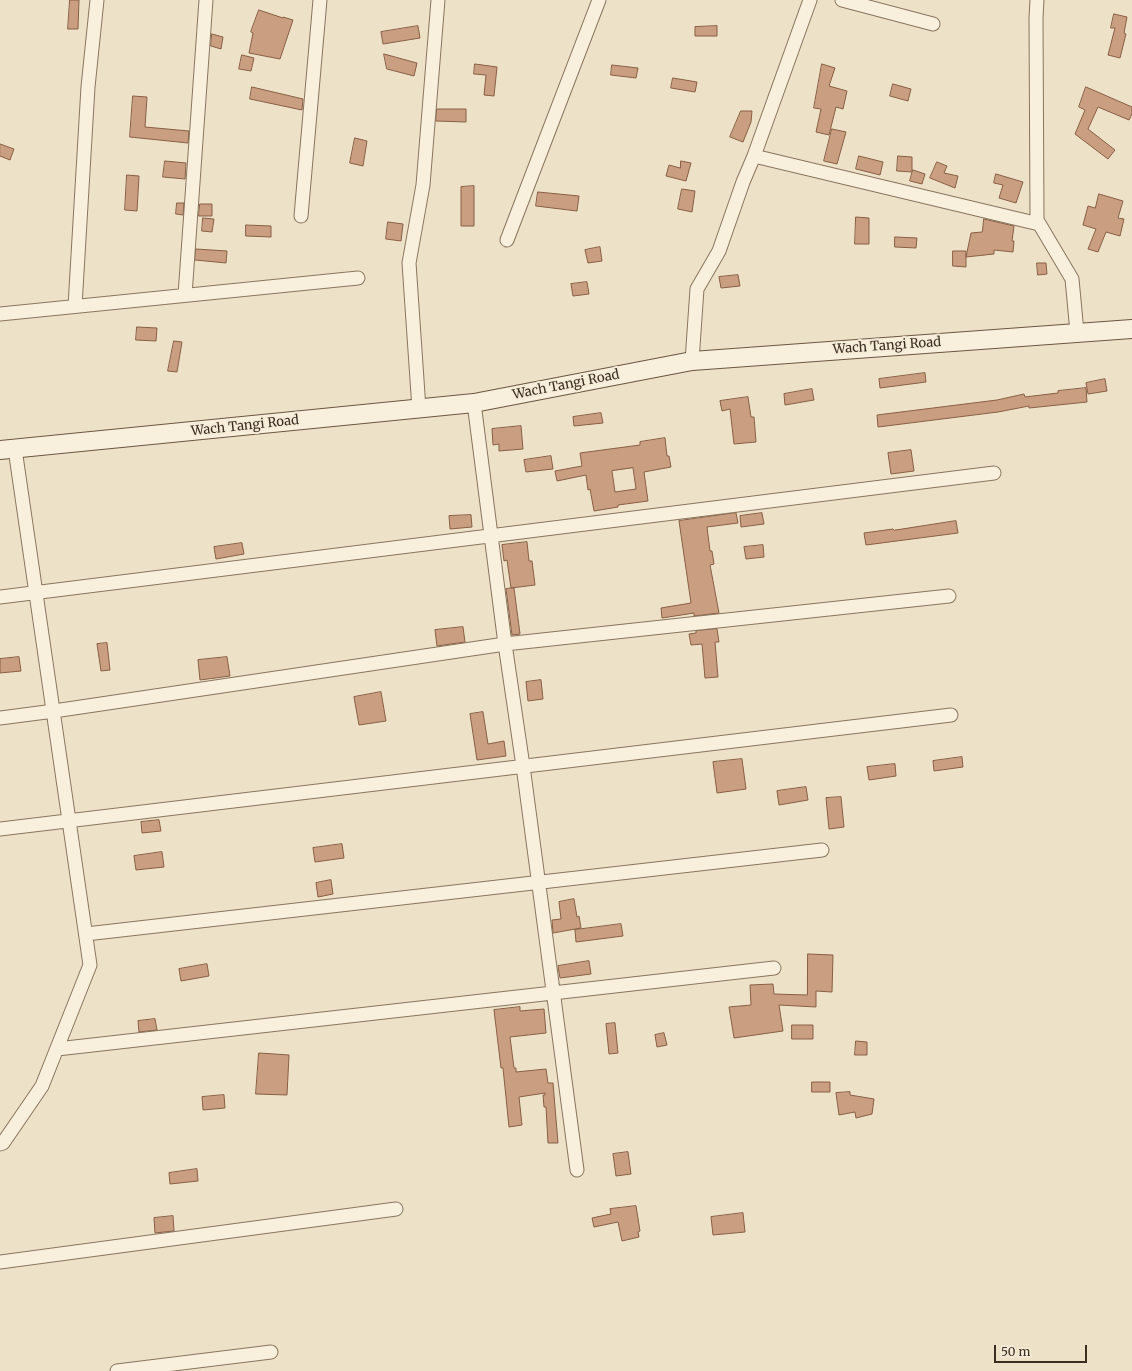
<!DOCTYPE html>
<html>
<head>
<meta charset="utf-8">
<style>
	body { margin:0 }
	#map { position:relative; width:1132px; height:1371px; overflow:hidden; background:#ede2c8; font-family:Merriweather,serif }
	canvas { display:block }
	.scale { position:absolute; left:994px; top:1345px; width:93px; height:18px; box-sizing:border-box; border:2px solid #3a2d21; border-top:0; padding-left:5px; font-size:12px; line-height:14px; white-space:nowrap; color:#3a2d21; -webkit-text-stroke:3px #f5ecd8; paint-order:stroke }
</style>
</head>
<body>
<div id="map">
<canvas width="1132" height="1371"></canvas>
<div class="scale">50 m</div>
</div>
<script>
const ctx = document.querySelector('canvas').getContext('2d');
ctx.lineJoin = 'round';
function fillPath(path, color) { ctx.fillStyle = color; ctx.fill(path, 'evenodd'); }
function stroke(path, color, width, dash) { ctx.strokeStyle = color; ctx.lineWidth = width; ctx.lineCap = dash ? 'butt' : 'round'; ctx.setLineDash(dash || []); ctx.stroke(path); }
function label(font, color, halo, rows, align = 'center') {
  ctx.font = font + ' Merriweather,serif'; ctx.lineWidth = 4; ctx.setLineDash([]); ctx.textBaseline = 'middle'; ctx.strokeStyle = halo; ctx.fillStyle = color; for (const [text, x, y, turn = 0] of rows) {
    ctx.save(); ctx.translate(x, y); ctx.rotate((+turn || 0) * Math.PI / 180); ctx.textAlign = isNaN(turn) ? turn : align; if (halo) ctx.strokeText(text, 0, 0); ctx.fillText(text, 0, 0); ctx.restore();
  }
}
const building = new Path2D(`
	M70,0H79L78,29H68Z
	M259,10L283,18V17L293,20L280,59L249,53L253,33L251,32Z
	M1114,14L1127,17L1124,33L1126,34L1120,58L1108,55L1115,28H1111Z
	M418,26L420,38L383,44L381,32Z
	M717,26V36H695V27Z
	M212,34L223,37L221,49L211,46Z
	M384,54L417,63L414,76L387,69Z
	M242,55L254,58L251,71L239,69Z
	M475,64L497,67L494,96L484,95L486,75L474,74Z
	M822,64L835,68L829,86L847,91L843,109L836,107L829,135L816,132L821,109L814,108Z
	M612,65L638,68L636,78L611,75Z
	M673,78L697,82L695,92L671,88Z
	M893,84L911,89L908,101L890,96Z
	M252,87L303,99L302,110L250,99Z
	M1086,87L1132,107V114L1129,120L1098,107L1088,129L1115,150L1108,159L1075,134L1085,110L1079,107Z
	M133,96L147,97L145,127L189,131L188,143L130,137Z
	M437,109H466V122L436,121Z
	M741,111H752L751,122L743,142L730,137Z
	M832,129L846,132L837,164L824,161Z
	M355,138L367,141L363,166L350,163Z
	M0,144L14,149L10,160L0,156Z
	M859,156L883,162L880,175L856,169Z
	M898,156L912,157V172L897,171Z
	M165,161L186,163L185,179L163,177Z
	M681,161L691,163L686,181L666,176L669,165L680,168Z
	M937,162L947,166L944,173L958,176L955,188L930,178Z
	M913,170L925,174L922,184L910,181Z
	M996,174L1023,182L1016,203L999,198L1003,185L994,183Z
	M127,175L139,176L137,211L125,210Z
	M474,186V226H461V187Z
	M682,189L695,191L692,212L678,209Z
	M538,192L579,196L577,211L536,206Z
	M1099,194L1123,201L1118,218L1124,219L1120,236L1106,232L1098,252L1088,249L1096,229L1083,225L1088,206L1095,208Z
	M177,203H184L183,215L176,214Z
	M200,204H212V216H199Z
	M856,217L869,218V244H855Z
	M203,218L214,219L212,232L202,231Z
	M984,219L1014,226L1012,241H1014L1013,252L994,250V254L966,257L971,233L982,232Z
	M388,222L403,224L401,241L386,239Z
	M246,225L271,226V237L246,236Z
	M895,237L917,238L916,248L895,247Z
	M600,247L602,261L588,263L585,250Z
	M196,249L227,251L226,263L195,260Z
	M953,251H966V267L953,266Z
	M1037,263H1046L1047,274L1038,275Z
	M738,275L740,286L721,288L719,277Z
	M587,282L589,294L573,296L571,284Z
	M137,327L157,328L156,341L136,340Z
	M174,341L182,342L177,372L168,371Z
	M925,373L926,382L880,388L879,379Z
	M1105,379L1107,391L1088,394L1086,383Z
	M1086,388L1087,402L1029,408V406L998,412L878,427L877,415L997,400L1024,394L1025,397L1058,393V391Z
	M812,389L814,400L785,405L784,394Z
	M748,397L751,417H754L756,442L734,444L730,409L722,411L720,401Z
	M601,413L603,423L574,426L573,417Z
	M521,426L523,449L499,451V444L493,445L492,429Z
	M665,438L667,456H669L671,467L644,472L648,501L618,505V507L594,511L590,489L588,490L586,475L557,481L555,471L582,466L580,453L640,445V442ZM633,468L636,489L615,492L612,471Z
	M911,450L914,471L891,474L888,453Z
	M551,456L553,469L526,472L524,460Z
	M736,513L738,523L707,527L710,551H712L714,564L710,565L719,613L694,616V613L662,618L661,608L691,603L679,521Z
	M762,513L764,524L741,527L740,516Z
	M471,515L472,527L450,529L449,516Z
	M956,521L958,533L866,545L864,533L893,529L894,530Z
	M527,542L529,561H532L535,585L511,588L507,560L504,561L502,545Z
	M242,543L244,554L216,559L214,547Z
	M763,545L764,557L746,559L744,547Z
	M514,588L520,634L512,635L506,589Z
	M463,627L465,642L437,646L435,630Z
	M717,629L719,642H715L718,677L705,678L702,644L691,645L689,634L696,633V631Z
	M107,643L110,670L101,671L97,644Z
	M19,657L21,671L0,673V659Z
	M227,657L230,676L200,680L198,660Z
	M541,680L543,699L528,701L526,682Z
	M381,692L386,721L359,725L354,697Z
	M483,712L488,744L504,741L506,756L477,760L470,714Z
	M962,757L963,767L934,771L933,761Z
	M742,759L746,789L717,793L713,762Z
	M895,764L896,776L869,780L867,767Z
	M806,787L808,800L779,805L777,791Z
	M841,797L844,827L829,829L826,798Z
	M159,820L161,831L142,833L141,822Z
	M342,844L344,858L315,862L313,848Z
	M162,852L164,867L136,870L134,856Z
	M331,880L333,894L318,897L316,883Z
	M574,899L577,917L579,916L581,928L553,933L552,920L561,919L559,902Z
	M621,924L623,936L576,942L575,930Z
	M808,954L833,955L832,992L816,991V1007L779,1005L783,1031L734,1038L729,1007L751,1005L750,985L773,984L774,994L807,995Z
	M589,961L591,974L560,978L558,966Z
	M207,964L209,976L181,981L179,969Z
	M520,1007V1011L544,1009L546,1033L510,1037L514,1068H516V1072L546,1069L548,1083H553L558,1143H548L546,1107H544L543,1095H545V1093L519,1097L522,1125L509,1127L503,1068H501L494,1010Z
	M155,1019L157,1030L139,1032L138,1021Z
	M615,1023L618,1053L609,1054L606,1024Z
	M792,1025H813V1039H792Z
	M664,1033L667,1045L657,1047L655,1035Z
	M856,1041L867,1042V1055H855Z
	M259,1053L289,1055L287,1095L256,1094Z
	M812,1082H830V1092H812Z
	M850,1092V1095L874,1099L872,1114L856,1118L855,1112L839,1115L836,1093Z
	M224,1095L225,1108L203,1110L202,1097Z
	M628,1152L631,1174L616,1176L613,1154Z
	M197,1169L198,1181L170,1184L169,1173Z
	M636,1206L640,1231L638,1232L639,1237L622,1241L618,1222L594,1227L592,1218L611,1214L610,1209Z
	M743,1213L745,1232L713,1235L711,1217Z
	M173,1216L174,1231L155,1233L154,1218Z`);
fillPath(building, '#ca9e80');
stroke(building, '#885e44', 1);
const minor = new Path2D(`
	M842,0L933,24
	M1037,0L1036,18L1037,220L1072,279L1077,332
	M754,156L1039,224
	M301,216L320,0
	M507,240L599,0
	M185,295L206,0
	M75,306L88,87L97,0
	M0,314L358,278
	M692,361L697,289L719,251L743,182L754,156L810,0
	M474,403L505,644L523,766L577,1170
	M419,409L409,263L423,185L438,0
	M0,597L994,473
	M0,718L54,711L505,644L949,596
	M0,829L951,715
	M86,934L822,850
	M57,1049L774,968
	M0,1144L3,1143L42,1086L90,965L15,449
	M0,1262L396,1209
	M117,1371L271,1352`);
const secondary = new Path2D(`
	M0,450L474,403L692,361L1132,329`);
stroke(minor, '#89755e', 15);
stroke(secondary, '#6b5641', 20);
stroke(minor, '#f8efdc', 13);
stroke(secondary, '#f8efdc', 18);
label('13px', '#3a2d21', '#f5ecd8', [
	["Wach Tangi Road",887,346,-4],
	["Wach Tangi Road",566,385,-11],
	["Wach Tangi Road",245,426,-6]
]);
</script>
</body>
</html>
